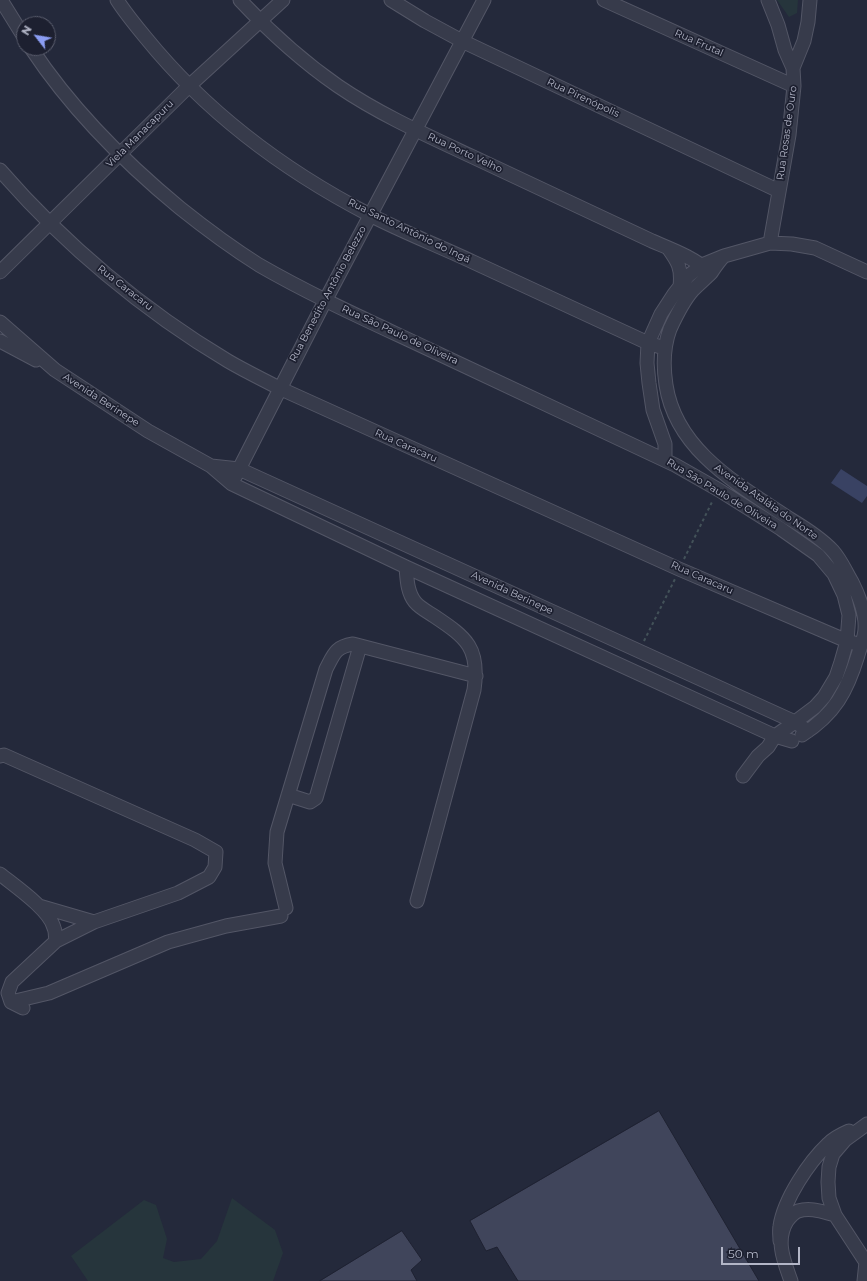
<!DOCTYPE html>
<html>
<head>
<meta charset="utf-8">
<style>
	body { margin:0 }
	#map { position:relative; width:867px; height:1281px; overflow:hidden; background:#24293b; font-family:Montserrat,sans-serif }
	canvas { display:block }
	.north { position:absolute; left:16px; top:16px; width:40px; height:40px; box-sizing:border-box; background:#1d2030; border:1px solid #595c6c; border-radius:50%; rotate:301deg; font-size:11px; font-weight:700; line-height:16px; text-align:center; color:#b3b6c7 }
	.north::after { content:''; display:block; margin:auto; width:14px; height:18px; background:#8b9df3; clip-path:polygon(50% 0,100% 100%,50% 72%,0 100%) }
	.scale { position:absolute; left:721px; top:1247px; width:79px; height:18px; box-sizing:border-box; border:2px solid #b3b6c7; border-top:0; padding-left:5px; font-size:12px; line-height:14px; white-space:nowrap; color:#b3b6c7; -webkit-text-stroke:3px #1d2030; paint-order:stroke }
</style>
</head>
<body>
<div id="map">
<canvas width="867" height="1281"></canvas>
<div class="north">N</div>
<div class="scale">50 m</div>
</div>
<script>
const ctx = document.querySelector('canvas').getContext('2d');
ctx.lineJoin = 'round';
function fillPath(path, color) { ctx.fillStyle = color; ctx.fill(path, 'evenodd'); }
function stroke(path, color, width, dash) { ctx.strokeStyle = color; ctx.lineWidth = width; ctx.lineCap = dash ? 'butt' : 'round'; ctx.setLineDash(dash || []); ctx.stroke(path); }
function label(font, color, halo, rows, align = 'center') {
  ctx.font = font + ' Montserrat,sans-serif'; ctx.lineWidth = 3.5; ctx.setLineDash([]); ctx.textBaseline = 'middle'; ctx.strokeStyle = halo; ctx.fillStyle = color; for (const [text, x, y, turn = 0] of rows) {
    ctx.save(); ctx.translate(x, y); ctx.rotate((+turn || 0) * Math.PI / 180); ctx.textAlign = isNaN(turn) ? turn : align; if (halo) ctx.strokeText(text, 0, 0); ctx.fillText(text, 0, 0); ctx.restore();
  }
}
fillPath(new Path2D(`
	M777,0H798L797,13L789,17Z
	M232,1198L275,1230L283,1253L273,1281H88L71,1256L144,1200L156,1205L167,1239L163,1258L174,1262L201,1259L217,1241Z`), '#26353c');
fillPath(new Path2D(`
	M841,469L867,486V496L862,503L831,483Z`), '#394263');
const building = new Path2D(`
	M659,1111L759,1281H518L497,1247L486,1251L470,1221Z
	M402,1231L422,1260L411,1270L417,1281H320Z`);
fillPath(building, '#40455b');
stroke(building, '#1f2232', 1);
const minor = new Path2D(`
	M1,0L24,37
	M117,0C126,14 136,26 146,38C207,113 285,171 370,215C403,232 439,246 473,262C531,289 590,316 648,343L664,348
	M240,0C270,32 302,61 338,86C379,114 426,135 471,156C531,184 592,213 652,241C673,250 693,257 711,273
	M391,0L425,21L462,41L779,191
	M604,0L794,86
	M768,0L778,25L785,50L793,68
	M31,48C72,110 123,161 180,208C205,228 232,248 259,265C318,299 380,326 441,355C519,392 597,428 675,465L719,490L781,529L818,555L834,574L844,595L849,615L847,641L841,662L836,677L824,697L815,707L795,722L775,736L768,747L758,756L743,776
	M0,170C64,244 144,311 228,361C245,371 262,379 279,388L679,569L847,641L861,645
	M770,243L789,135L794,86L793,68L804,41L808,22L810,0
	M668,248C678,262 682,268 680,286
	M724,256C719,261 715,267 711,273C705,279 699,284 693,290C684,300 676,316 670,329C663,348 663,366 666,385C676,451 739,485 790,519C805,528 821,538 833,551C841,560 846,572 852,582C859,596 866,614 865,629C865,637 860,647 858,655C847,691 835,714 802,735
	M0,272L189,86L283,0
	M0,322L55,370L148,431L211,466L232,484L406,567L775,736L792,741
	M0,341L36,360
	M665,460V444L653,410L649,383L647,363L648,343L661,314L674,294L688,276L702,265L724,256L770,243L792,244L815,248L867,272
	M211,466L239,469L795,722L808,731
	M235,477L325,301L484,0
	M406,567C407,578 407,592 415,602C420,608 428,612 434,616C467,638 480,648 474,690L417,901
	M0,756L4,755L195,840L216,852L215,867L209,877L178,893L94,922L56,941L12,982L8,993L11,1002L23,1008
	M288,795L310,802L316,798L360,646
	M0,874C15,886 50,910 54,928C56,932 55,937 56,941
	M39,906L94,922
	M286,908L275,863L277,832L326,669C334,654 335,647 353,644L476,676
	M11,1002L49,993L168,942L226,926L281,916
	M867,1124L845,1140L833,1154L829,1167L828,1182L829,1198L835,1215L867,1264
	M780,1241C780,1236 779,1230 780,1226C784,1199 809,1162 828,1144C834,1138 842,1134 849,1131
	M791,1281C784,1261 775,1241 787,1221C790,1217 793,1213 798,1211C811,1207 823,1212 835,1215
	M864,1281L866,1262`);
stroke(minor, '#535666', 15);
stroke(new Path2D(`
	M684,559L713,500
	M644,641L675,579`), '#435259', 2, [3, 3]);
stroke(minor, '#373b4b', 13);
label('10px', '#b3b6c7', '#1d2030', [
	["Rua Frutal",699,43,24],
	["Rua Pirenópolis",583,98,25],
	["Rua Rosas de Ouro",787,133,-82],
	["Viela Manacapuru",140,134,-45],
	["Rua Porto Velho",465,153,25],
	["Rua Santo Antônio do Ingá",409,231,26],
	["Rua Caracaru",125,288,38],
	["Rua Benedito Antônio Belezzo",328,294,-62],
	["Rua São Paulo de Oliveira",400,335,25],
	["Avenida Berinepe",101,400,33],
	["Rua Caracaru",406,446,24],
	["Rua São Paulo de Oliveira",722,494,31],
	["Avenida Ataláia do Norte",766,502,35],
	["Rua Caracaru",702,578,24],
	["Avenida Berinepe",512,593,25]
]);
</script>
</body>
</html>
